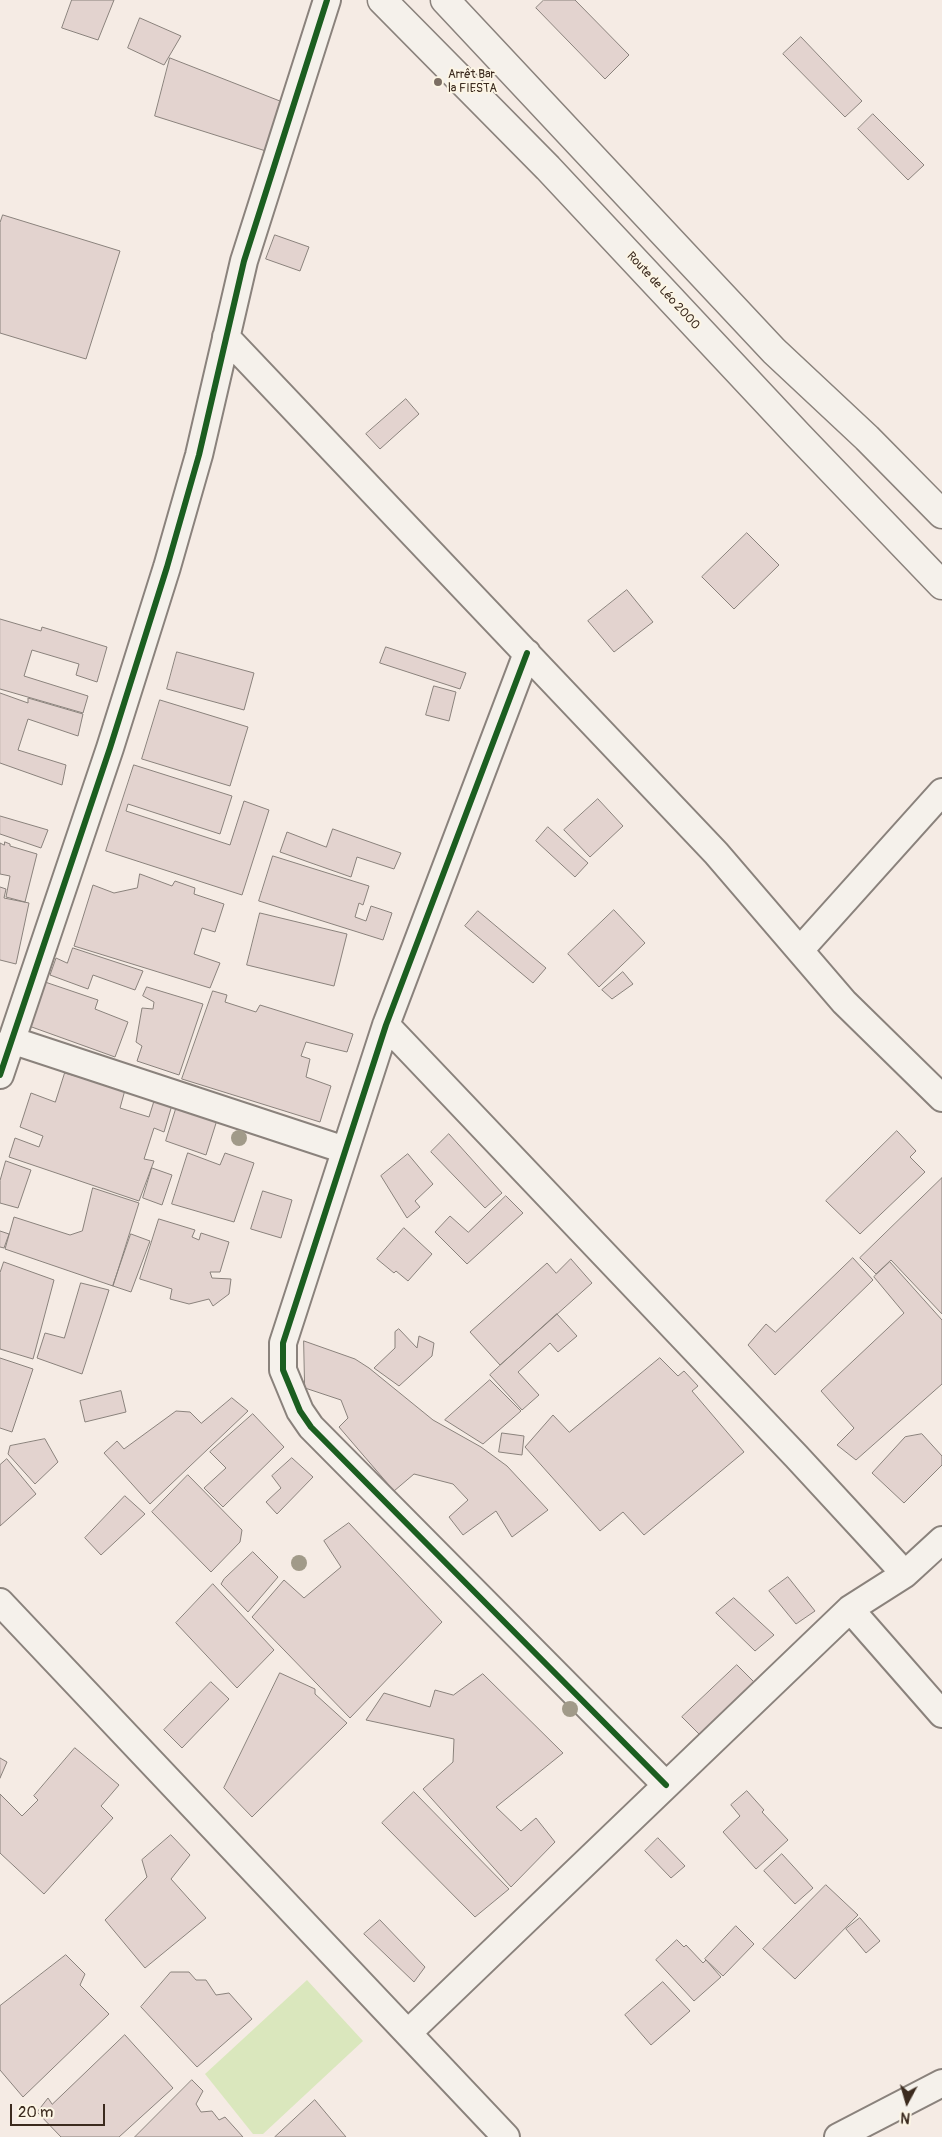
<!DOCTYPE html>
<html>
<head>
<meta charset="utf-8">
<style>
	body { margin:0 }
	#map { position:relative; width:942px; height:2137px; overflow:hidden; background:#f5ebe4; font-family:Pangolin,sans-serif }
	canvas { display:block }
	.north { position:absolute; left:882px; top:2077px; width:50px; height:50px; -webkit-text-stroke:4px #fcf5e5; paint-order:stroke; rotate:186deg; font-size:14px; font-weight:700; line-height:20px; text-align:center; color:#3b2a1e }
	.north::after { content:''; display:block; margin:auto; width:18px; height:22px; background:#3b2a1e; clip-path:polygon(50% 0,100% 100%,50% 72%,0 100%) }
	.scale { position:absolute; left:10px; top:2104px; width:95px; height:22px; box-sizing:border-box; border:2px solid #3b2a1e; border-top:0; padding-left:6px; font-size:15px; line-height:18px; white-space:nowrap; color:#3b2a1e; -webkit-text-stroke:4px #fcf5e5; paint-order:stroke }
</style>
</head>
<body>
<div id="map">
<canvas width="942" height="2137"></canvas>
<div class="north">N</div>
<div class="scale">20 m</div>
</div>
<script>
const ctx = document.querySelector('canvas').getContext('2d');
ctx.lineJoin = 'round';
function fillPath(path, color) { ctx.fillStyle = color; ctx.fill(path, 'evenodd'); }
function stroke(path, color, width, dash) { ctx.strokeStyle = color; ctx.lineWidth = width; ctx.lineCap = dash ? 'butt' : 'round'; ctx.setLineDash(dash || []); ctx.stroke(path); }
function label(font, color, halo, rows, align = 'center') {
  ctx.font = font + ' Pangolin,sans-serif'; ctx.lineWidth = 4; ctx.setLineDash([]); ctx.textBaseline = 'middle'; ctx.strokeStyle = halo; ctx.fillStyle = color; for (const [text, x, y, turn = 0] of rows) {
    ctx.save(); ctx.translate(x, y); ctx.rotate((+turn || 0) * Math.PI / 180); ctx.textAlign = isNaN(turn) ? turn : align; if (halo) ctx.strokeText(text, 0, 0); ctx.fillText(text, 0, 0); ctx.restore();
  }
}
fillPath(new Path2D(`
	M307,1980L363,2041L263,2134H253L205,2074Z`), '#dae7bd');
const building = new Path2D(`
	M72,0H114L98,40L62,28Z
	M544,0H575L629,55L605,79L536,8Z
	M140,18L181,36L164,65L128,48Z
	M801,37L862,101L845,117L783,54Z
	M170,58L285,103L269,152L155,116Z
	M873,114L924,165L908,180L858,129Z
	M3,215L120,251L86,359L0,333V223Z
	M275,235L309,247L300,271L266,259Z
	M406,399L419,414L380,449L366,434Z
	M747,533L779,565L734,609L702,577Z
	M627,590L653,622L614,652L588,621Z
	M0,619L41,631L42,627L107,647L97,682L76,675L79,664L32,650L24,676L88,696L83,713L0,689Z
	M386,647L466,673L460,689L380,663Z
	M177,652L254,673L244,710L167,689Z
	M434,686L456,692L449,721L426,715Z
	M0,693L28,703V698L83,714L78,736L28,719L18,750L66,765L62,785L0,763Z
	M160,700L248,727L230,786L142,759Z
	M134,765L232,796L220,834L128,804L126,811L230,845L244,801L269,810L242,895L106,851Z
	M598,799L623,826L590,857L564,830Z
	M0,816L48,830L41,848L0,834Z
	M548,827L588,863L575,877L536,841Z
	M333,829L401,853L394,869L357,857L351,877L280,852L287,832L326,847Z
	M5,842L10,844V846L37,854L25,902L6,897L10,876L0,874V843L4,845Z
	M273,856L369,886L363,905L359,903L355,917L366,921L371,906L392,913L383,940L259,901Z
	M140,874L172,886L175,881L195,888L194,894L224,904L215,932L202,928L194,954L220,963L210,988L74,946L93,885L114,893L137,888Z
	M0,887L6,889L4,898L29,903L16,964L0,960Z
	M614,910L645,943L599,987L568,954Z
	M478,911L546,968L533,983L465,926Z
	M260,913L347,934L334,986L247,965Z
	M73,948L143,971L135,990L93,975L88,989L50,975L56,958L67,963Z
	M623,972L633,984L612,999L602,990Z
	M45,982L98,1000L95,1009L128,1022L115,1057L29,1026Z
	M147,987L203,1004L179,1075L137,1061L142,1046L136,1042L142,1008L153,1009L154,1002L143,996Z
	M213,991L227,995L225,1002L256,1012L260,1005L353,1034L347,1052L306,1042L301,1056L310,1059L306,1077L331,1086L320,1122L182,1079Z
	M65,1073L125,1090L120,1108L149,1117L154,1101L172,1105L164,1132L154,1128L144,1159L154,1161L139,1201L9,1157L15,1138L39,1147L43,1136L20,1127L31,1093L55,1102Z
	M176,1109L217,1120L206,1155L166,1141Z
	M897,1131L916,1151L910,1157L925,1172L860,1234L826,1201Z
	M449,1134L502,1193L485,1208L431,1152Z
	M188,1153L220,1165L225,1153L254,1163L234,1222L172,1204Z
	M408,1154L433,1184L415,1201L420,1207L407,1218L381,1176Z
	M6,1161L31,1170L18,1208L0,1203V1181Z
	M152,1168L172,1175L162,1205L143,1198Z
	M942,1178V1314L891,1260L876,1274L860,1258Z
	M93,1188L139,1203L113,1286L5,1249L14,1217L70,1235L82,1231Z
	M263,1191L292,1200L281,1238L251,1229Z
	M506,1196L523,1213L467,1264L435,1232L450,1216L468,1232Z
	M159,1219L195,1230L192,1237L199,1240L201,1233L229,1242L220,1272H210L212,1278L231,1279L229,1294L213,1306L209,1299L189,1304L170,1299L172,1289L140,1279Z
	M404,1228L432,1254L408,1281L396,1271L394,1273L377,1259Z
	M0,1231L9,1234L4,1248L0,1247Z
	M131,1234L150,1241L131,1292L113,1286Z
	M853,1258L873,1280L775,1375L748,1345L766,1324L775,1332Z
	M571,1259L592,1283L500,1365L470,1332L547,1263L556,1273Z
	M4,1262L54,1280L33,1359L0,1349V1273Z
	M890,1262L942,1320V1384L856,1460L837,1445L854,1428L821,1391L904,1313L874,1277Z
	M81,1283L109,1290L82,1374L37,1358L45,1333L64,1338Z
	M557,1314L577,1336L558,1352L550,1343L518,1372L539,1395L522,1410L490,1375Z
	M399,1329L417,1348L419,1336L434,1343L432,1356L399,1386L374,1368L395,1348V1332Z
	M304,1341L355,1359L369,1368L433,1420L481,1447L507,1466L548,1510L512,1537L496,1511L463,1535L449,1517L468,1500L453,1484L414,1474L394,1491L339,1427L348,1418L341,1400L305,1388Z
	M0,1358L33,1369L12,1432L0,1428Z
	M660,1358L678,1376L684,1371L698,1386L692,1391L744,1452L644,1535L623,1512L600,1531L525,1447L553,1415L569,1432Z
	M490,1380L521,1411L483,1444L445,1420Z
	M121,1391L126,1412L85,1422L80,1401Z
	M232,1398L248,1411L150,1504L104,1453L117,1441L124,1449L176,1411L190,1412L201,1423Z
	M253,1414L284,1447L223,1507L204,1488L226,1468L210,1452Z
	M502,1433L524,1436L522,1455L499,1452Z
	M922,1434L942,1456V1465L904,1503L872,1473L905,1437Z
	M45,1439L58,1462L35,1484L8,1454L10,1446Z
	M292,1458L313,1477L277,1514L266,1502L281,1488L272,1476Z
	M7,1459L36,1494L0,1526V1465Z
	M188,1475L242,1530L240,1542L211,1572L152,1512Z
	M125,1496L145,1514L101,1555L85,1538Z
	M349,1523L442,1622L350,1718L252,1617L284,1580L304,1598L341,1567L324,1541Z
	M253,1552L278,1577L248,1612L221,1584L224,1579Z
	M788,1577L815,1611L796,1624L769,1591Z
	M213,1584L274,1650L237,1688L176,1623Z
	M734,1598L774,1635L755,1651L716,1613Z
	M737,1665L755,1683L700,1735L682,1717Z
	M280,1673L315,1689V1694L347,1723L252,1817L224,1788Z
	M483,1674L563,1753L496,1807L521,1831L536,1818L555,1842L511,1887L423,1789L453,1762L454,1739L366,1720L384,1693L430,1707L435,1690L453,1695Z
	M211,1682L229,1699L182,1748L164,1730Z
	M75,1748L119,1785L101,1806L113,1818L44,1894L0,1853V1794L22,1816L38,1800L34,1796Z
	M0,1758L7,1762L0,1778Z
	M747,1791L764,1810L762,1812L788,1840L756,1869L723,1832L740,1816L731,1805Z
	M414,1792L509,1889L475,1917L382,1823Z
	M171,1835L190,1855L171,1879L206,1918L145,1968L105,1920L147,1877L142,1860Z
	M658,1838L685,1866L671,1878L645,1851Z
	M782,1854L813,1888L795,1904L764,1871Z
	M826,1885L858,1915L795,1979L763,1949Z
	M860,1918L880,1941L866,1953L846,1929Z
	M380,1920L425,1967L414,1982L364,1934Z
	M736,1926L754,1944L723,1976L705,1959Z
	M677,1940L684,1947L686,1945L703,1963L706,1960L721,1977L694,2001L656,1960Z
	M66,1955L85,1974L80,1985L109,2014L23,2097L0,2070V2006Z
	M171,1972H189L196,1980H206L216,1995L229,1993L252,2019L197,2067L141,2007Z
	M663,1982L690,2011L651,2045L625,2015Z
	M125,2035L173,2088L119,2137H61L37,2112L48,2098L52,2104Z
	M192,2080L203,2091L196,2104L201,2112L212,2111L219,2120L225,2117L243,2137H135Z
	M315,2100L346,2137H275Z`);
fillPath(building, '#e3d3cf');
stroke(building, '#8a827c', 1);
const street = new Path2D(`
	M226,337L716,853L844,1002L942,1098
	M527,653L386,1025L283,1343V1370L300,1411L311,1427L666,1785
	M801,949L942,792
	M386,1025L796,1456L905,1574
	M11,1040L345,1150
	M0,1075L110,748L167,567L199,455L244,261L327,0
	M0,1602L506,2137
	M850,1609L942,1714
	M408,2033L850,1609L905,1574L942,1540
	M838,2137L942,2083`);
const secondary = new Path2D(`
	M382,0L548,168L798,435L942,585
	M445,0L774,351L867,438L942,514`);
stroke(street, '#8a827c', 30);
stroke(secondary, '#8a827c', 31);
stroke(street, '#f5f1eb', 26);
stroke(secondary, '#f5f1eb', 28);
stroke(new Path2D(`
	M527,653L386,1025L283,1343V1370L300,1411L311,1427L666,1785
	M0,1075L110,748L167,567L199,455L244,261L327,0`), '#1b5e20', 6);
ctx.fillStyle = '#a19a89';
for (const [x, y] of [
	[239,1138],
	[299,1563],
	[570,1709]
]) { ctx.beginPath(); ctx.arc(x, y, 8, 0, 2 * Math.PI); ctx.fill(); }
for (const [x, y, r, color] of [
	[438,82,5,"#7c6e63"]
]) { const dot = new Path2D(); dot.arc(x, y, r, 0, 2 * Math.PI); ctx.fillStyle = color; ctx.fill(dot); stroke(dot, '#fcf5e5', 2); }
label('12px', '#3b2a1e', '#fcf5e5', [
	["Arrêt Bar",448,75],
	["la FIESTA",448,89]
], 'left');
label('12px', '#3b2a1e', '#fcf5e5', [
	["Route de Léo 2000",663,291,47]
]);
</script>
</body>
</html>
